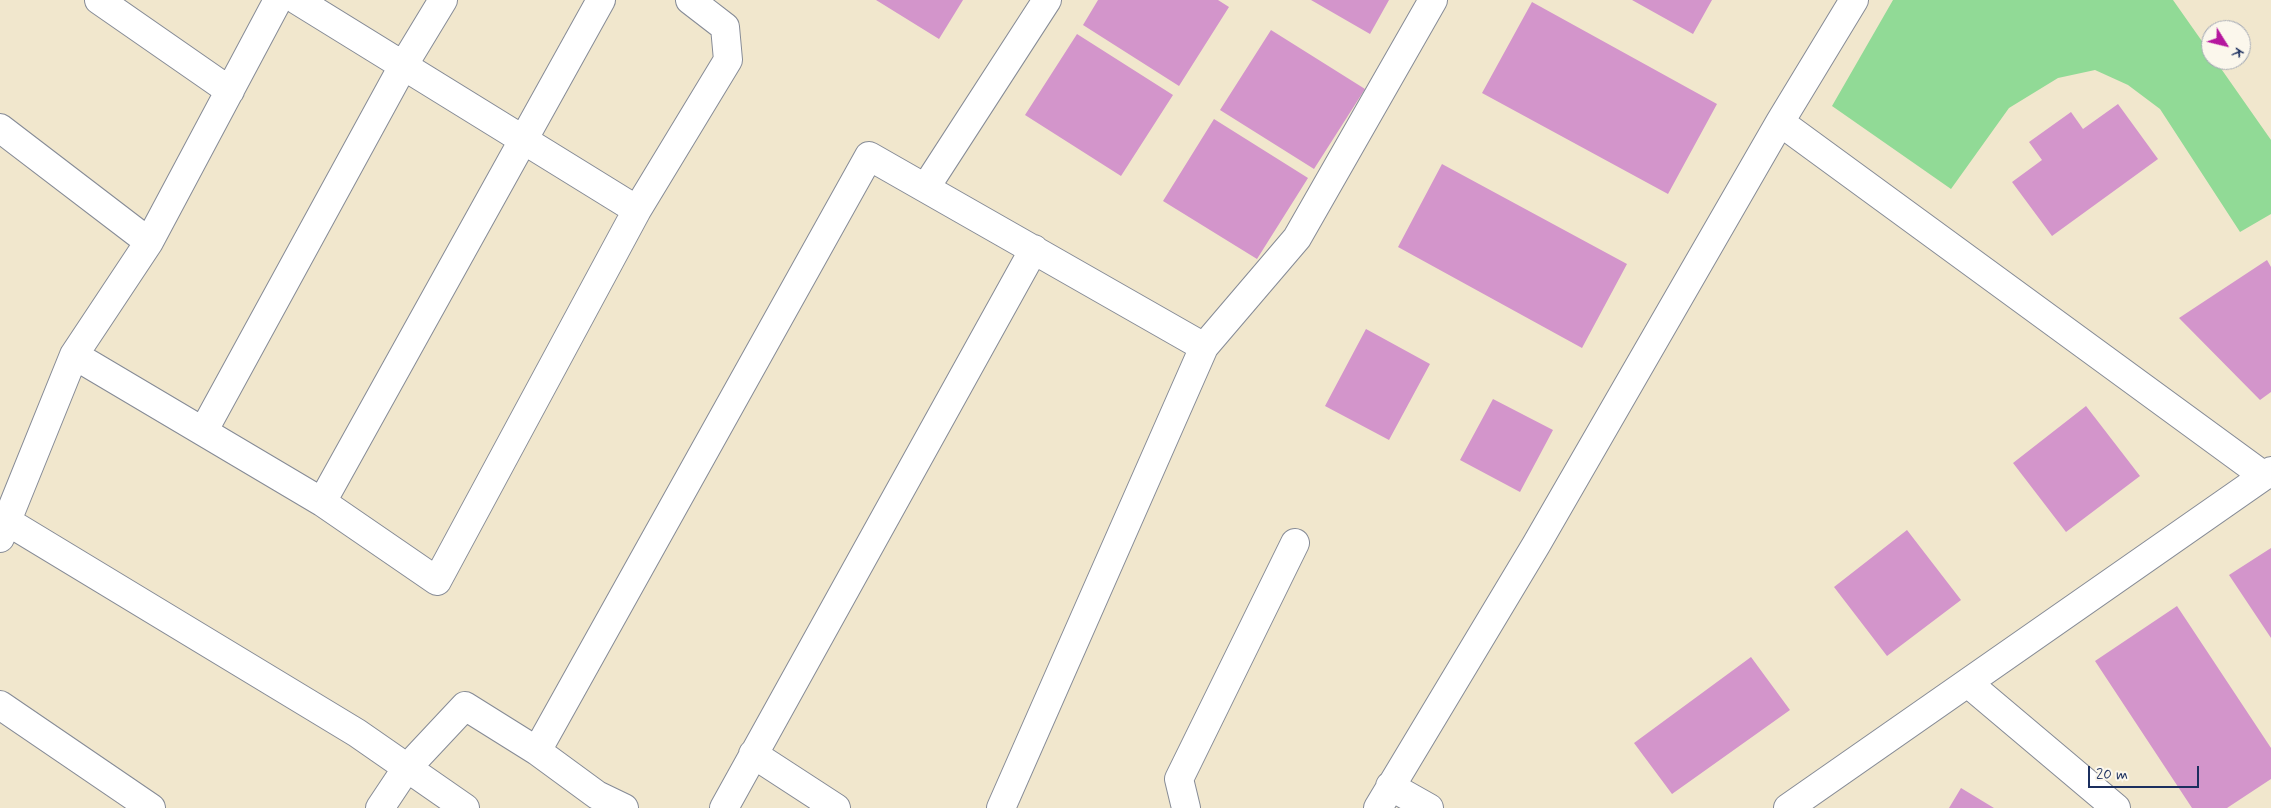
<!DOCTYPE html>
<html>
<head>
<meta charset="utf-8">
<style>
	body { margin:0 }
	#map { position:relative; width:2271px; height:808px; overflow:hidden; background:#f1e7cd; font-family:Mynerve,sans-serif }
	canvas { display:block }
	.north { position:absolute; left:2201px; top:20px; width:50px; height:50px; box-sizing:border-box; background:#fbf7ec; border:1px solid #a1a7b3; border-radius:50%; rotate:126deg; font-size:14px; font-weight:700; line-height:20px; text-align:center; color:#1b2f5e }
	.north::after { content:''; display:block; margin:auto; width:18px; height:22px; background:#b5179e; clip-path:polygon(50% 0,100% 100%,50% 72%,0 100%) }
	.scale { position:absolute; left:2088px; top:766px; width:111px; height:22px; box-sizing:border-box; border:2px solid #1b2f5e; border-top:0; padding-left:6px; font-size:15px; line-height:18px; white-space:nowrap; color:#1b2f5e; -webkit-text-stroke:4px #fbf7ec; paint-order:stroke }
</style>
</head>
<body>
<div id="map">
<canvas width="2271" height="808"></canvas>
<div class="north">K</div>
<div class="scale">20 m</div>
</div>
<script>
const ctx = document.querySelector('canvas').getContext('2d');
ctx.lineJoin = 'round';
function fillPath(path, color) { ctx.fillStyle = color; ctx.fill(path, 'evenodd'); }
function stroke(path, color, width, dash) { ctx.strokeStyle = color; ctx.lineWidth = width; ctx.lineCap = dash ? 'butt' : 'round'; ctx.setLineDash(dash || []); ctx.stroke(path); }
fillPath(new Path2D(`
	M1893,0H2173L2211,54V60H2215L2271,140V214L2240,232L2160,109L2128,85L2095,70L2058,78L2009,108L1951,189L1832,106Z`), '#91da96');
fillPath(new Path2D(`
	M876,0H963L939,39Z
	M1098,0H1218L1229,7L1179,86L1083,25Z
	M1311,0H1389L1370,34Z
	M1632,0H1712L1693,34Z
	M1532,2L1717,104L1668,194L1482,93Z
	M1271,30L1365,89L1314,169L1220,110Z
	M1077,34L1173,95L1121,176L1025,115Z
	M2118,104L2158,159L2052,236L2012,182L2042,160L2029,142L2071,112L2083,129Z
	M1214,119L1308,178L1257,259L1163,201Z
	M1442,164L1627,264L1582,348L1398,247Z
	M2267,260L2271,267V392L2260,400L2179,318Z
	M1366,329L1430,364L1389,440L1325,406Z
	M1493,399L1553,430L1520,492L1460,460Z
	M2086,406L2140,476L2066,532L2013,463Z
	M1907,530L1961,600L1887,656L1834,587Z
	M2271,548V638L2229,575Z
	M2177,606L2271,748V779L2227,808H2192L2095,661Z
	M1751,657L1790,710L1672,794L1634,743Z
	M1961,788L1994,808H1949Z`), '#d395cb');
const street = new Path2D(`
	M99,0L230,91
	M297,0L637,210
	M1780,122L2264,476
	M0,128L149,242
	M926,187L1047,0
	M74,355L322,502L601,0
	M204,430L403,66L443,0
	M322,502L437,581L637,210L728,60L725,27L690,0
	M0,517L357,733L465,808
	M0,538L74,355L149,242L278,0
	M1969,684L2116,808
	M0,705L151,808
	M537,751L869,156L1204,347
	M753,754L836,808
	M1390,786L1429,808
	M380,808L406,769L465,706L537,751L597,795L624,808
	M724,808L1034,249
	M1001,808L1204,347L1297,238L1433,0
	M1186,808L1179,779L1295,543
	M1378,808L1536,545L1780,122L1854,0
	M1788,808L2271,471`);
stroke(street, '#868b96', 30);
stroke(street, '#fff', 28);
</script>
</body>
</html>
